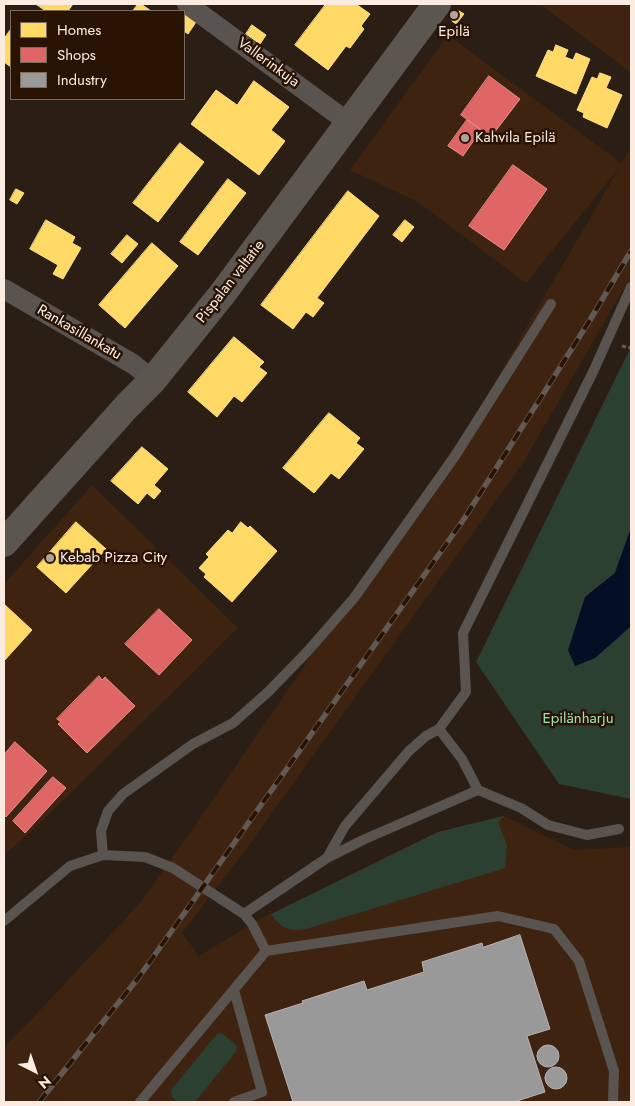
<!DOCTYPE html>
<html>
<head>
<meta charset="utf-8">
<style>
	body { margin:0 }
	#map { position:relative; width:635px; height:1106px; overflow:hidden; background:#2a1e15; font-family:Jost,sans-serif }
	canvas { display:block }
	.frame { position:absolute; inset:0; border:5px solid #fbebe1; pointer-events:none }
	.legend { position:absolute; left:10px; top:10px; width:175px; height:90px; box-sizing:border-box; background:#291404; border:1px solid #7d6a5c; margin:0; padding:6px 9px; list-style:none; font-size:15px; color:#fbebe1 }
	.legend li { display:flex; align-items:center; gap:10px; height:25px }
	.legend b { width:25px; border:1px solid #7d6a5c }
	.north { position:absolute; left:10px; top:1046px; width:50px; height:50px; -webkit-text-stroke:4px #291404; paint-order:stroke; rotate:139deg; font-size:14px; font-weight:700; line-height:20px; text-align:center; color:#fbebe1 }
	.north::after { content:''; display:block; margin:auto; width:18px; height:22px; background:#fbebe1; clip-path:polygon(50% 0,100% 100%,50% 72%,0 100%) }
</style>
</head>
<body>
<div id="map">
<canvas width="635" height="1106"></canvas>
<div class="frame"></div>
<ul class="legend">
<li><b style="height:14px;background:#ffd966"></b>Homes</li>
<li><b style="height:14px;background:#e06666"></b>Shops</li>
<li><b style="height:14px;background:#999"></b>Industry</li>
</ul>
<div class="north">N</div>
</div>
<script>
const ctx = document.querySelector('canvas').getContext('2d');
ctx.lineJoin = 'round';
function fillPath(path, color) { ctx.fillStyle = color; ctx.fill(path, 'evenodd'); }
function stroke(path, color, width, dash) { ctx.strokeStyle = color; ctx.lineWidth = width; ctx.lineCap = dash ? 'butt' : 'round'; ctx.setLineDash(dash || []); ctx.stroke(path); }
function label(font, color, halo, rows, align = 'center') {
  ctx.font = font + ' Jost,sans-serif'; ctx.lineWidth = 5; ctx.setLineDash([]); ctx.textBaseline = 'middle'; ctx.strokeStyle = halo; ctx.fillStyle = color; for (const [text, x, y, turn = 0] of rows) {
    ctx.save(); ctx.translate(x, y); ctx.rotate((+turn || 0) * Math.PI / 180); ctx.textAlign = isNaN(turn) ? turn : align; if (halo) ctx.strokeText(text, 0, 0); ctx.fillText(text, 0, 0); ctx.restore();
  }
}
fillPath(new Path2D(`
	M540,4H631V73Z
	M448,35L621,163L631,149V276L523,463L247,848L182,933L199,956L260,919L438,832L504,816L574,850L631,847V1102H4V1047L29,1022L139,904L201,817L475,416L619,168L526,283L418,202L350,170Z
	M92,485L238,628L33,830L4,855V584Z`), '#3e2410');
fillPath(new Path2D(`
	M631,347V528L615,573L585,597L575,666L595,658L631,626V799L559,784L476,662Z
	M504,816L498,822L507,845L505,868L306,929C289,932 281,928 271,914L438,832Z
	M222,1033L236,1045L237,1050L195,1102H178L172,1097L171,1090L217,1034Z`), '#2c4032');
fillPath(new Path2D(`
	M631,528V626L595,658L575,666L568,650L585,597L615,573Z`), '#040f25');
const homes = new Path2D(`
	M36,4H73L68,11H46Z
	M138,4H141L151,11H133Z
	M326,4H356L370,14L361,26L364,29L350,48L346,46L328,70L295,45Z
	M459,11L464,14L456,24L452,21Z
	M184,14L196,22L188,34L184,31Z
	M252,25L266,35L260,44L246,34Z
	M11,29V67L4,62V39Z
	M556,45L568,50L565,57L573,60L576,53L590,59L576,94L536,76L548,50L553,52Z
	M600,73L611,77L606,88L622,95L607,128L583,117L584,113L577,110L592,77L597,79Z
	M254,81L289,107L271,130L285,141L259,175L191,124L216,90L237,105Z
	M180,143L204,162L158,222L133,203Z
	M228,179L246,193L198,255L180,242Z
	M16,189L24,193L17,204L10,200Z
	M348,191L379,216L317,298L324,303L313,317L306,312L293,329L261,305Z
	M46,220L75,237L72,243L81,248L63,279L53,274L58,265L30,249Z
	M405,220L414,227L402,242L393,235Z
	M127,235L138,244L122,263L111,254Z
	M152,243L178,266L125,328L99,305Z
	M234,337L264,362L259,367L267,373L242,402L234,396L217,417L188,392Z
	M329,413L360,438L356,443L364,449L339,479L331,473L314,493L283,468Z
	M142,447L168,469L154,485L161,491L154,499L147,493L138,504L111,481Z
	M76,522L106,549L66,593L37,567Z
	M241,522L248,528L250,526L277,551L232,602L204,577L206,574L199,568L209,557L206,554L228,530L232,533Z
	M5,605L32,630L4,661V606Z`);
fillPath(homes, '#ffd966');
stroke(homes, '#fede8b', 1);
const shops = new Path2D(`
	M489,76L520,99L491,137L461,115Z
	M467,120L481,130L463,156L448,146Z
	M513,165L547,189L504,250L469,226Z
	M159,609L192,640L159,675L125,644Z
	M99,676L102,680L105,677L135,706L87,753L58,724L61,722L57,719Z
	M15,742L47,771L6,817L4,815V755Z
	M53,777L66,788L25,833L13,821Z`);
fillPath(shops, '#e06666');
stroke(shops, '#e88e8b', 1);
const industry = new Path2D(`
	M520,935L550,1029L527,1036L545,1092L514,1102H293L265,1015L303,1003L302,1001L364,981L367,990L424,972L422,962L482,943L483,947Z
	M537 1056a11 11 0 1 1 22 0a11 11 0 1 1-22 0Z
	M545 1078a11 11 0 1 1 22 0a11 11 0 1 1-22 0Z`);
fillPath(industry, '#999');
stroke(industry, '#b6b2af', 1);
stroke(new Path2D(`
	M622,346L631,348`), '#635e58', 3, [4, 2.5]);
stroke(new Path2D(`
	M439,729L466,692L463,633L593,372L631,287
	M103,855L101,831L108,811L123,794L193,744L233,723L268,692L307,652L354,598L455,456L551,304
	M327,858L345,826L409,751L426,736L439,729L462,759L478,790
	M244,914L327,858L365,839L478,790L521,808L548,825L587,835L619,829
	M4,921L70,866L103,855L145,857L173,868L244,914L252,924L266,951
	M234,990L262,1092L234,1102
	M140,1102L266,951L498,916L554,929L579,961L614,1071L613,1102`), '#595450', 10);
stroke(new Path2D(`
	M187,4L349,123
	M4,289L133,364L153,380`), '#595450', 20);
stroke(new Path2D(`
	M4,543L128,405L153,380L223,293L437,4`), '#5c5650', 28);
const rail = new Path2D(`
	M39,1102L139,977L464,519L590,320L631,251`);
stroke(rail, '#615a54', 5.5);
stroke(rail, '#291404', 4, [11]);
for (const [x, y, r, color] of [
	[454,15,5,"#b2a39a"],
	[465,138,5,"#b2a39a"],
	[50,558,5,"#b2a39a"]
]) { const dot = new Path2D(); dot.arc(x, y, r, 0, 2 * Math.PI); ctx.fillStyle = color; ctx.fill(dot); stroke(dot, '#291404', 2); }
label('15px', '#fbebe1', '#291404', [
	["Epilä",454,32,"center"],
	["Kahvila Epilä",475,138],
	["Kebab Pizza City",60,558]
], 'left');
label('15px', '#fbebe1', '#291404', [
	["Vallerinkuja",268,63,36],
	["Pispalan valtatie",231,282,-52],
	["Rankasillankatu",79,333,30]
]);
label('15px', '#9be1b8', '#291404', [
	["Epilänharju",578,719]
]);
</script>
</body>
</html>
